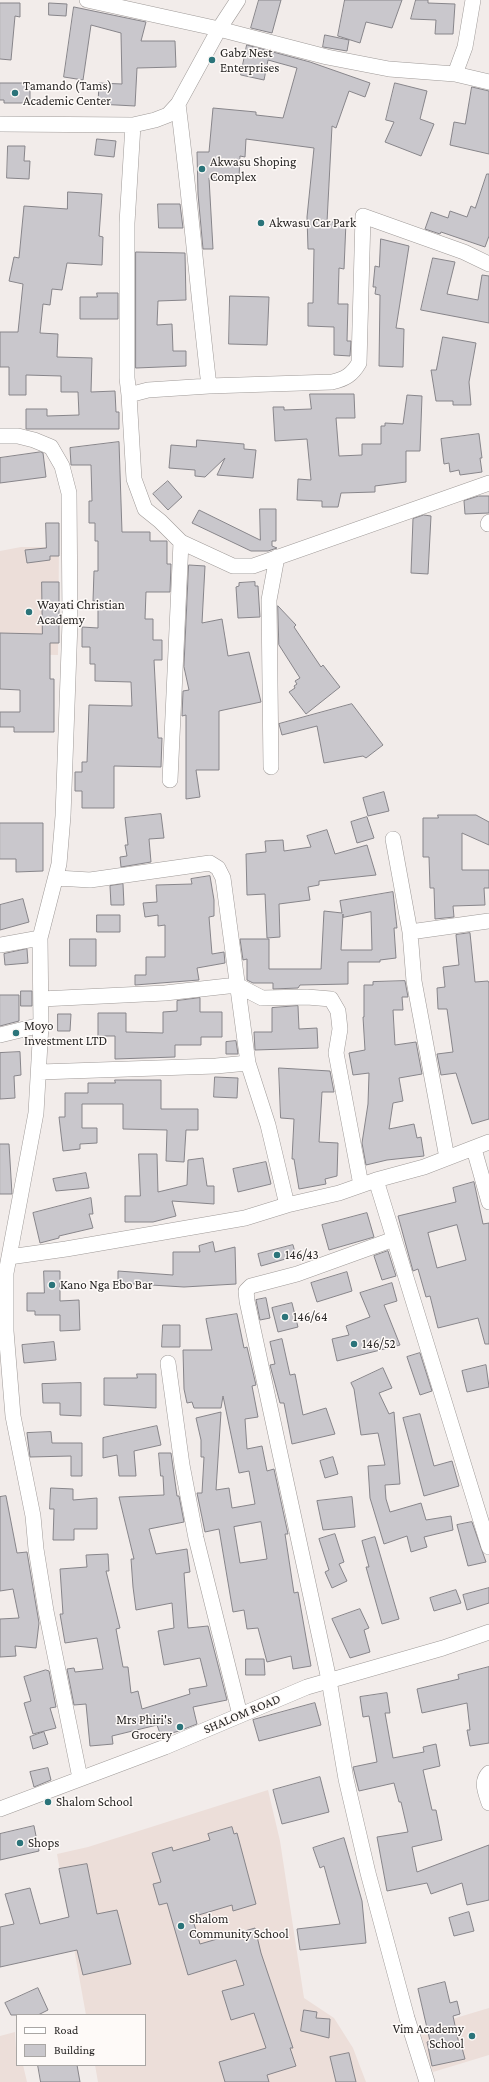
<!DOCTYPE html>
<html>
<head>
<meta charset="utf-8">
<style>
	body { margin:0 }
	#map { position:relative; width:489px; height:2082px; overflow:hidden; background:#f2ecea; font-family:"Crimson Pro",serif }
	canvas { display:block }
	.legend { position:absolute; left:16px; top:2014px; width:130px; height:52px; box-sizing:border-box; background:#fefaf8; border:1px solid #a9a6a4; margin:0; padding:5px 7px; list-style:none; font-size:12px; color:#292726 }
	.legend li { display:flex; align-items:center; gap:8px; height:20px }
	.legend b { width:20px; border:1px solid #a9a6a4 }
</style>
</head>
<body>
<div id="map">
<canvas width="489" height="2082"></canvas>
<ul class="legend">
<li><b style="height:5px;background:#fff"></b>Road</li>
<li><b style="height:11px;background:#c9c7cc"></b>Building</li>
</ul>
</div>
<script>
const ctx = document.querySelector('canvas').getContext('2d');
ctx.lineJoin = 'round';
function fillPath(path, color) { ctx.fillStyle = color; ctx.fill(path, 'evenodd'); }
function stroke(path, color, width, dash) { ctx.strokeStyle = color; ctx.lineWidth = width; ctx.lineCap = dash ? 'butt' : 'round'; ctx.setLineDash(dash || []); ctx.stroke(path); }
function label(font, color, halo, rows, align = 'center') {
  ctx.font = font + ' "Crimson Pro",serif'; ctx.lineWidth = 3; ctx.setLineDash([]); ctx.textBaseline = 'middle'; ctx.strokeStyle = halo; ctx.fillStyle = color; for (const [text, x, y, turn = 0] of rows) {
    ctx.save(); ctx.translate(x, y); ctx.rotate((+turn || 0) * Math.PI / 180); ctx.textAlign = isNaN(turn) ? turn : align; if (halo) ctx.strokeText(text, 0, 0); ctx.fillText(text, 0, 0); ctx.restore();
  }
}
fillPath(new Path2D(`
	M21,547H59L58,655L0,654V551Z
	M268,1790L280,1841L304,1998L334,2018L353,2048L366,2082H98L95,2065H145V2015H86L57,1854L88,1847Z
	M489,2008V2055L433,2072L419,2029Z
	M15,2032L17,2065H23L27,2082H0V2036Z`), '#ecded9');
const building = new Path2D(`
	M259,0H281L272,33L251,28Z
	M345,0H402L392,28L366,22L360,43L338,36Z
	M416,0H428V3L455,4L453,34H435L436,20L411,19Z
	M0,3H20V17L15,16L11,60L0,59Z
	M49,3L67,4L66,16L49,15Z
	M74,7L146,22L141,41H175L176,67L137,68L135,106L98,104L99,83L122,84L121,33L91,25L83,80L64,77Z
	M325,35L349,40L347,51L323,47Z
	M247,45L310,62L370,83L365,97L349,91L336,128L332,126L327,222H346L344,269L339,268L338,304H348L347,341H351L350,356L334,355V327L308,326V303H313L314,249H308L307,217L314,148L246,139L245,157L240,156L239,178H209L213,249H203L198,194L197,152H209L213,108L256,112V115L283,118L297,68L268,60L264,80L241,75Z
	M0,83H24V86H30V103H4V100H0Z
	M395,83L427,91L420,119L434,124L421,156L385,142L394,122L386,120Z
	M472,87L489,91V154L450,145L454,122L465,124Z
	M97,139L116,141L114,157L95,155Z
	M8,146H25L24,161H30L29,179L7,178Z
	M487,174H489V236L485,247L441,232L440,234L425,229L431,212L448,218L450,211L467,217L471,206L475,208Z
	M68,192L102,194L99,236L103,237L102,265L67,263L62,290L52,289L50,305L43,304L40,333L58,334L57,357L92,358L91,392L115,391L116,412H119V429H26V409H47V416L79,415L78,392H61V376L26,375V395H9V367H0V332H18L23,284L9,281L14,257L19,258L24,206L67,209Z
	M158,204H180L183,228H159Z
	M381,239L409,246L396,328L404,329L403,367L379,366L380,295L375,294L376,287H373L375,266L379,267Z
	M136,252L185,253L186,300L158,301L157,325L172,324L173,351H186V366L136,368Z
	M433,258L455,262L447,294L478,300L482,275L489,276V323L421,310Z
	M97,293H118V319H80V297H97Z
	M230,296L269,297L267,345L229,344Z
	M443,337L476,343L469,382L471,405H453V401H436L431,370H436Z
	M310,394H354L355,418H336L339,456L362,455V444H381V426H385V423L403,424L407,395L422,396L420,451H406V482L375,486V492L341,493L338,507H322V501L297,500L298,479L311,480L307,439L275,441L273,407H284V410L311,409Z
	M479,434L482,458H480L482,472L460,475L459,470L450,472L449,463L444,464L441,439Z
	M197,440L244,444V449L256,450L253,478L217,475L225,458L205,477L195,476V470L169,468L171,445L196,447Z
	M119,442L122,532H150V541H167V564H171L170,592H146L145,619H153V640H162V660H154L158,738H162L161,767L114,766V808H82V791H75V772H82V762H87L89,705L132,706L131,682L95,681V664H90V647H82V627L98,628V601H93L94,571H98V541H95V523H89V501H92L91,465H71L70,448Z
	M41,452L43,453L46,477L0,483V458Z
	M168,481L182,497L168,510L153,494Z
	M479,496H489V513L465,514L464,501Z
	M260,509H276V541H272V546L277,548L268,551H251L192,523L199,510L260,540Z
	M424,515L431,516L428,574L411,573L413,519Z
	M46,523H59V556H50V560L27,563L25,550L46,548Z
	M189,565L205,566L202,623L222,619L228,656L249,652L261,702L219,711V770H196L200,797L186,799V715L182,716L183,691L189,690L184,667Z
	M42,582H59V643H50V679H54V732H14V727H0V712H20V690L0,689V633L42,634Z
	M255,582V586H258L260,617L238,618L236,587L239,586V583Z
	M278,606L296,625L294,627L321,667L323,665L340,687L306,714L289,692L295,688L294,686L297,684L295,681L300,678L279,645Z
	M352,704L383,745L366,758L363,756L324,763L317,726L282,735L279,724Z
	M384,792L389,811L368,816L363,798Z
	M161,814L164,838L149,839L151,862L121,867L120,857L127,856L125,845H128L125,818Z
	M438,815H476L489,822V845L462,833V870H489V888H484L485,905L453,906L454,917L435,919L434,888H430L429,857H423V818H438Z
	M367,817L374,838L357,843L351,822Z
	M0,823H43V871L16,872V859H0Z
	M327,830L335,854L367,845L376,875L319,881V885L308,887L310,900L279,904L280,937L267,938L265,894L247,895L246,854L266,852L265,841L283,840L284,851L311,847L307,836Z
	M210,876L214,900V916L209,917L212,954L224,952L225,963L197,968L199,980L135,985V975H146V957H165V925L158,926V915L145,917L143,903L157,902L156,885L192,884L191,879Z
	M123,884L124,905H111L110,886Z
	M393,892L397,928H394L396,958L380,960V962H348V984L300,985L298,988L273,989V983H253L247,980V959L243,960L240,939H269V969H321L324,911L342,913L340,901ZM371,912L372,950H341L343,914V917Z
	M23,899L29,922L0,930V905Z
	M97,915H120V932H97Z
	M470,933L475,982L488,981L489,983V1119L472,1124L456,1073L441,1075L437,1054L453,1052L447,1009H438L437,988L445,987L443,967L459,965L456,935Z
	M70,939H96V966H70Z
	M27,949L28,963L5,965L4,954Z
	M405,981L408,997H402L403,1010H393L395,1045L416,1042L422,1074L399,1078L403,1101L393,1103L389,1129L414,1124L417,1138L421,1137L424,1156L387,1160L366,1165L362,1143L368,1104L369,1073L353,1075L349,1053L365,1050L363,1017H364V985H373V982Z
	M21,991H32V1006H21Z
	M0,995H19V1021L0,1026Z
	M200,998V1012H222V1037H201V1045H175V1057L115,1059V1036H98V1013H126V1032L163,1033V1012L177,1011V1001Z
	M298,1006L299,1029L317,1028L318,1048L255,1050L254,1032H272V1008Z
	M58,1014H71L70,1031H58Z
	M236,1041L238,1054H226V1042Z
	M20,1052L21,1075L14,1076L15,1098L0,1099V1053Z
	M279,1068L330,1071L334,1092H322L319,1142L338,1143L337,1176L325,1179L326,1184L299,1189L294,1159H292L294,1119L281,1118Z
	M215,1077L238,1078L237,1098L214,1097Z
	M115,1080H161V1109H198V1130H186L184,1162L166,1161L167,1130L123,1129V1104H82V1128H97V1143L80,1144V1149L63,1151L59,1117H65V1093H88V1083H115Z
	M0,1144H9L12,1194H0Z
	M139,1154H157L158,1192L187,1185L188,1160L203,1158L207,1186H214V1204L172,1201L176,1216L153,1222H125V1196H140Z
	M266,1162L271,1184L238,1192L233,1169Z
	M86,1173L89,1188L56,1191L53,1179Z
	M474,1182L483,1224L489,1223V1344H485L478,1318L438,1328L430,1296L426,1297L418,1269L413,1271L398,1216L456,1202L453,1188ZM457,1225L466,1260L437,1268L428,1233Z
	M91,1198L93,1214H89L93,1228L59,1236V1238L40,1243L33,1213Z
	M367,1213L374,1237L329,1250L322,1225Z
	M213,1242L215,1252L235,1247L236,1284L184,1287L118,1283V1271L173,1275V1252H200L199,1246Z
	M293,1245L296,1256L261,1266L258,1254Z
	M388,1251L396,1276L382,1280L374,1256Z
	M44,1271H60V1301L79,1300L80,1330L60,1331V1315H35V1311H27V1293H44Z
	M347,1272L352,1291L317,1302L311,1283Z
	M392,1283L397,1301L384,1305L400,1345L337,1361L332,1339L349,1335L346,1326L370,1317L360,1293Z
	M266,1298L270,1318L260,1320L256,1300Z
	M292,1303L298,1327L278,1332L272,1308Z
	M237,1314L244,1348L247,1347L256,1385L252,1386L258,1417L245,1419L247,1449L262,1446L267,1471L274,1469L288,1534H285L294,1593L298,1592L311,1666L293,1669L291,1656L267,1662L258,1628L247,1629L244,1610L233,1612L219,1529L205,1532L197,1493H202L204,1457H201V1440L196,1418L221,1412L216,1490L229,1488L232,1508L255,1504L249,1471L239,1473L223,1396L221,1408H194L192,1402L187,1403L184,1389L183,1350H212L206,1319ZM261,1522L267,1559L240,1563L234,1527Z
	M163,1325H180V1347H162Z
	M282,1339L290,1375L295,1374L303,1415L326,1408L335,1434L292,1444L284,1403H280L270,1365L275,1364L270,1342Z
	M54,1342L56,1360L24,1363L22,1345Z
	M420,1353L432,1391L420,1395L407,1357Z
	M486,1365L489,1387L467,1392L462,1371Z
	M383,1368L392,1388L379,1393L389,1414L394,1412L400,1484L385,1485L386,1499L390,1512L421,1503L426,1520L451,1516L453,1530L424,1537L427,1547L411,1552L407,1536L384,1544L370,1498L368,1466L385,1465L378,1433L361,1435L354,1389L351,1383Z
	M137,1374H156V1408L104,1405V1378H137Z
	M81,1383V1416L60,1415V1403H43L42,1384Z
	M420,1414L434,1466L452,1461L459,1486L424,1496L403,1418Z
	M157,1426L161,1445L134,1451L136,1476H119L117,1455L103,1458V1438Z
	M51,1432L52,1443H82V1476H71V1456L30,1457L27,1433Z
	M159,1453H171L177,1496H179L184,1522L149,1529L156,1554L187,1549L190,1572L184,1573L188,1628L208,1626L227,1700L193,1707L197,1724L179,1731L161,1736L157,1725L112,1736L113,1744L90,1746L86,1704L74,1705L67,1669L74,1668L75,1672L103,1669L97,1638L65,1643L60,1614H63L60,1569L87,1567L86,1555L108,1554L109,1571H106L120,1628L116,1629L123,1667H128L131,1693L138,1691L142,1709L190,1694L189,1689L207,1686L200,1658L164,1665L158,1631L174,1628L172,1603L136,1610L133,1587L131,1559H134L119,1497L164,1495L163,1476H161Z
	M333,1457L338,1474L325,1478L320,1461Z
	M51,1488L73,1489V1500L97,1498V1529H74V1540H53L54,1509H50Z
	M6,1496L17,1553L27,1552L39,1623L36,1648L15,1646L16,1656L0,1657V1619L19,1618L13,1589L0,1591V1497Z
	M352,1497L355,1527L323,1530L317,1501Z
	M472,1522L486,1562L468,1566L457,1525Z
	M335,1534L344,1562L339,1564L347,1581L332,1588L325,1572L329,1570L319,1539Z
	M375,1537L399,1619L382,1624L366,1567H369L362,1541Z
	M489,1588V1603L467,1610L463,1595Z
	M456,1590L461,1603L434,1611L430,1598Z
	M360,1609L369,1628L364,1630L370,1652L350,1658L332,1619Z
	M246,1659H264L265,1675H246Z
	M489,1667V1743L470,1746L467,1730H470L467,1703L422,1713L417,1689L459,1679L458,1675Z
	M46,1670L49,1671L56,1707L50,1708L56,1728L33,1734L24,1703L31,1701L24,1677Z
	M387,1693L390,1713H385L393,1758L424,1752L423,1747L436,1744L440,1766L423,1770L432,1810H436L442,1840L412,1847L417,1872L489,1845V1900L467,1905L462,1883L431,1894L427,1883L387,1891L377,1837L408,1832L401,1802H399L394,1783L359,1791L353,1767L377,1762L369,1716L363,1717L360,1697Z
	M315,1703L321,1725L259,1741L253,1720Z
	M44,1732L48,1744L33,1749L30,1737Z
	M48,1768L51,1780L34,1787L30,1772Z
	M320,1777L329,1812L282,1824L273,1790Z
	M34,1826L39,1851L0,1860V1834Z
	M232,1827L234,1834L237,1833L256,1904L233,1911L232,1905L192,1917L200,1944L255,1928L261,1953L293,2048H290L296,2066L267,2075L269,2082H225L219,2062L266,2048L254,2013L231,2020L222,1991L244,1985L236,1960L188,1975L167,1903L159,1905L153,1884L161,1882L152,1853L172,1847L173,1851L210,1840L208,1834Z
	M344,1838L362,1901L366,1943L300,1950L297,1929L340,1924L324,1866L320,1868L313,1848Z
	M87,1864L97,1914L117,1910L131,1964L83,1975L77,1950L0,1967V1927L14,1924L5,1894L30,1888L40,1924L69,1917L59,1869Z
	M469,1912L474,1931L454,1936L449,1918Z
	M445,1982L450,2003L457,2001L460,2014L453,2016L459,2044H461L465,2059L432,2066L427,2042L430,2041L418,1989Z
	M38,1988L48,2010L38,2015H11L5,2003Z
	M304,2010L317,2012L316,2018L330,2019L329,2038L301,2031Z
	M349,2053L356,2082H336L330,2057Z
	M38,2065H77L80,2082H41Z`);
fillPath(building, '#c9c7cc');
stroke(building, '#87858a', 1);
const street = new Path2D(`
	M87,0L219,29L327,57L389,69L455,74L489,82
	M455,74L465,47L473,0
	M178,104C190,198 198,292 209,386
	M0,124L133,125L155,120L168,115L178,104L219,29L238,0
	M489,264L464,252L363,216L359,363C352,375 345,379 332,382L209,386L148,390L129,395L134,479L145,509L160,521L181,542L233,566H253L489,483
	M129,395L127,378V223L133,125
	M0,436H18L34,440L51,447L62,466L69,493L70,622L63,816L59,864L40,938L41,1025L36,1113L6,1273V1331L13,1416L33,1516L36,1549L46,1611L80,1778
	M488,524L489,522
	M271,767L269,600L277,557
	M170,780L181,542
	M393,839L410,932L414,981L447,1158
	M57,878L90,880L210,863L218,868L223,878L248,1063L268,1125L287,1205
	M410,932L489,921
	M0,945L40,938
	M41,999L165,993L237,985L262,998L307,997L331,999L338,1011L340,1029L336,1053L361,1185
	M0,1035L41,1025
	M40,1072L216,1066L248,1063
	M474,1149L489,1202
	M376,1180L489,1547
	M394,1239L297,1274L251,1286L246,1291L247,1301L329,1680L346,1779L368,1873L407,2018L427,2082
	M9,1257L66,1249L245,1218L287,1205L339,1193L376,1180L424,1167L489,1142
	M168,1363L182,1465L196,1538L240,1715
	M489,1773C480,1782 486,1793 489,1803
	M0,1809L165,1747L307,1687L443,1648L489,1632`);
stroke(street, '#9f9a98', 16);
stroke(street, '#fff', 15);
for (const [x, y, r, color] of [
	[212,60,4,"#2b747a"],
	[15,93,4,"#2b747a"],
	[202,169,4,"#2b747a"],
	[261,223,4,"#2b747a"],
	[29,612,4,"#2b747a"],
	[16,1033,4,"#2b747a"],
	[277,1255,4,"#2b747a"],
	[52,1285,4,"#2b747a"],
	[285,1317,4,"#2b747a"],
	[354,1344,4,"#2b747a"],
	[180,1727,4,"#2b747a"],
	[48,1802,4,"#2b747a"],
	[20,1843,4,"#2b747a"],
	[181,1926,4,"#2b747a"],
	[472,2036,4,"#2b747a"]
]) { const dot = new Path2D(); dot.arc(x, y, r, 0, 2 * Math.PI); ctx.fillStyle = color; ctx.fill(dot); stroke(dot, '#fefaf8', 1.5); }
label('13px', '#292726', '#fefaf8', [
	["Gabz Nest",220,53],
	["Enterprises",220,68],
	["Tamando (Tams)",23,86],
	["Academic Center",23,101],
	["Akwasu Shoping",210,162],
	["Complex",210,177],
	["Akwasu Car Park",269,223],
	["Wayati Christian",37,605],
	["Academy",37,620],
	["Moyo",24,1026],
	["Investment LTD",24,1041],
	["146/43",285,1255],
	["Kano Nga Ebo Bar",60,1285],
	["146/64",293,1317],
	["146/52",362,1344],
	["Mrs Phiri's",172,1720,"right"],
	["Grocery",172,1735,"right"],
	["Shalom School",56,1802],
	["Shops",28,1843],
	["Shalom",189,1919],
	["Community School",189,1934],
	["Vim Academy",464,2029,"right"],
	["School",464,2044,"right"]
], 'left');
label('13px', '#292726', '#fefaf8', [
	["SHALOM ROAD",242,1714,-23]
]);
</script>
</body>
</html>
